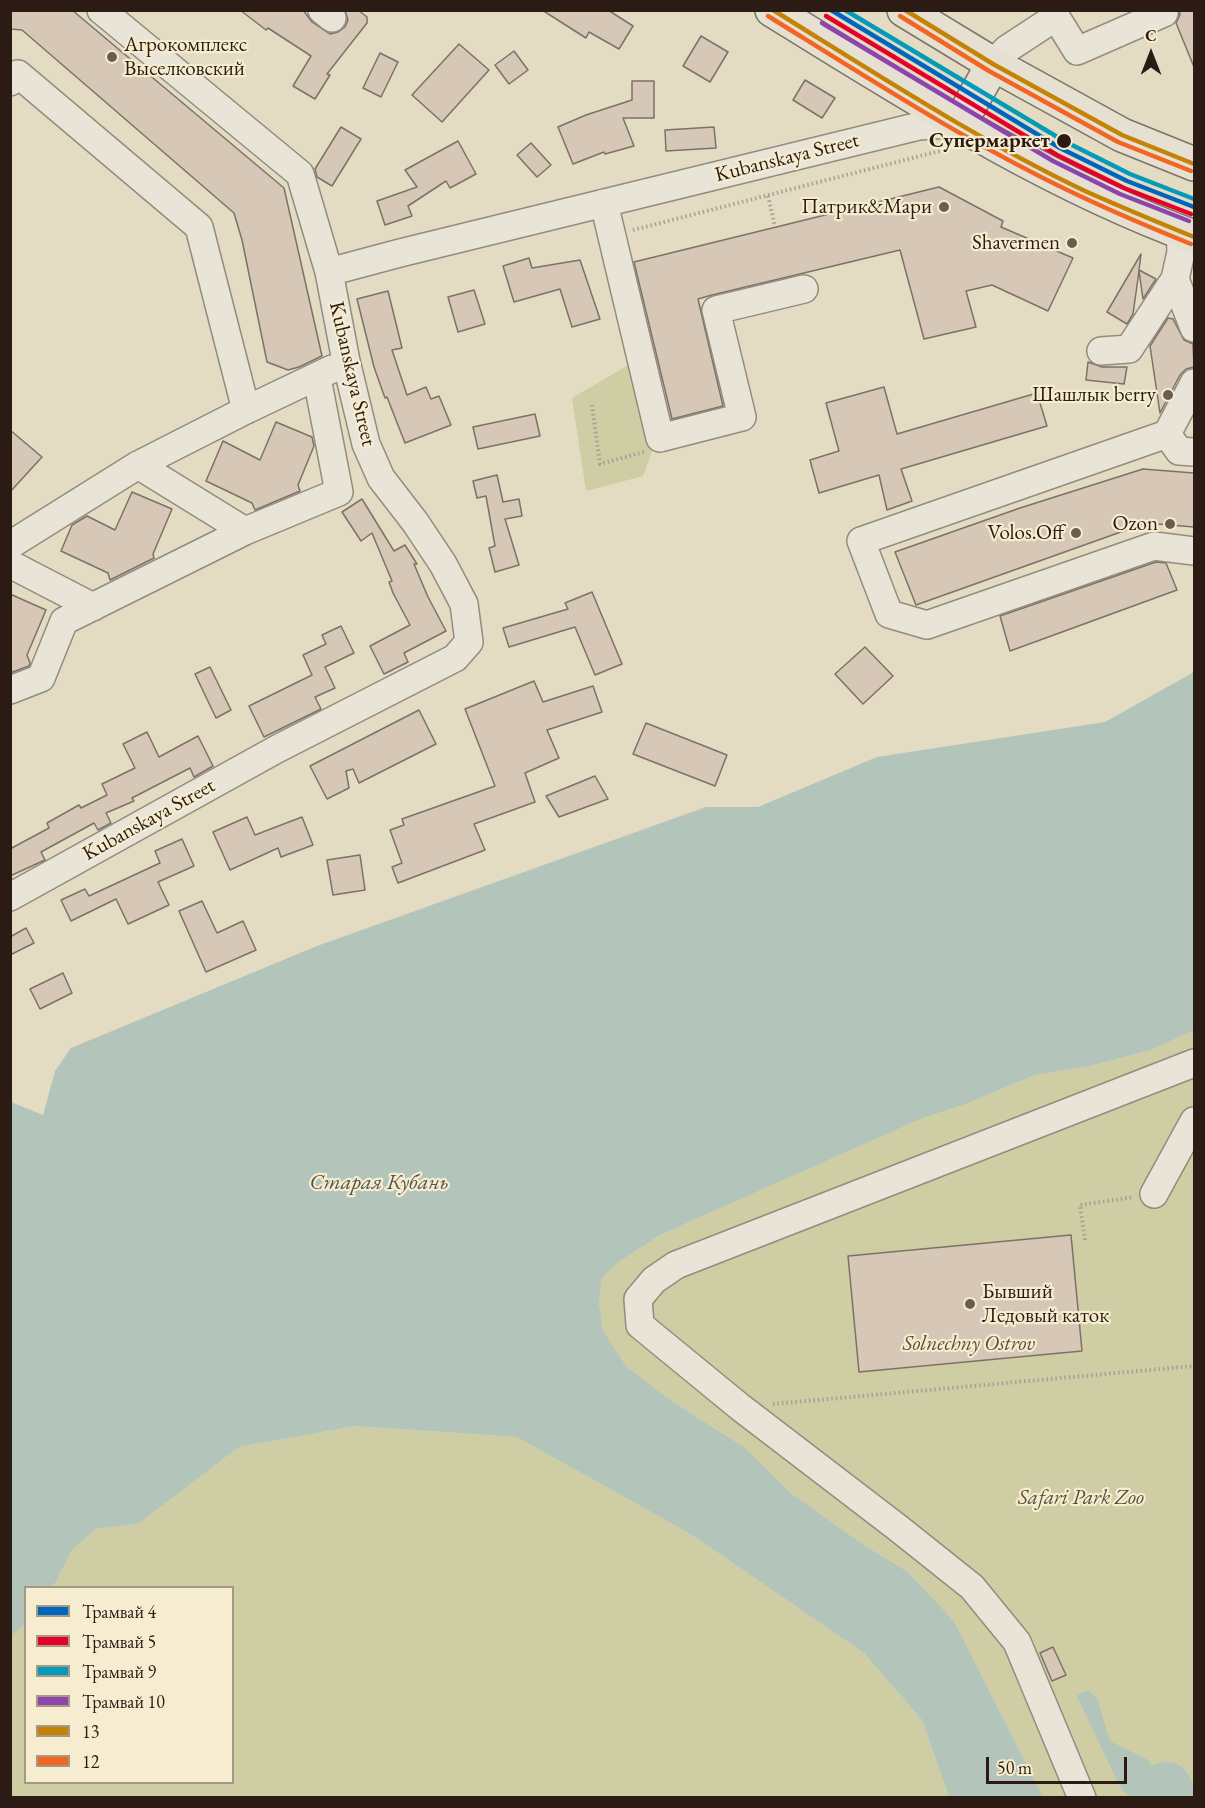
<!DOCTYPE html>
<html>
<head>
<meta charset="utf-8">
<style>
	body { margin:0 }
	#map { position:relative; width:1205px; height:1808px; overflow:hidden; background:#e3dbc2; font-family:"EB Garamond",serif }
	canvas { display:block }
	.frame { position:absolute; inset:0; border:12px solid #2b1b14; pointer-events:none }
	.legend { position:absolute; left:24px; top:1586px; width:210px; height:198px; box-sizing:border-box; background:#f6eccf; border:2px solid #a59884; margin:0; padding:8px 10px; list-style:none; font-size:18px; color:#2b1b14 }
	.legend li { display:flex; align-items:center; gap:12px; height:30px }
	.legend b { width:30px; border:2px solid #a59884 }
	.north { position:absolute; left:1121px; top:24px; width:60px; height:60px; -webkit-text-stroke:4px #f6eccf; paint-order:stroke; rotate:0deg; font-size:16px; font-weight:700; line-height:24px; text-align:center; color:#2b1b14 }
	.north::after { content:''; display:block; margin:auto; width:21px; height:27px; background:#2b1b14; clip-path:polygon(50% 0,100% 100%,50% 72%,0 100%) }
	.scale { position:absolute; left:986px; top:1757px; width:141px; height:27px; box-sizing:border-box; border:3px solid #2b1b14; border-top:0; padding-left:8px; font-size:18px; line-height:21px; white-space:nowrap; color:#2b1b14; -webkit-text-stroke:4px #f6eccf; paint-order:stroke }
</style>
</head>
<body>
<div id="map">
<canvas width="1205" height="1808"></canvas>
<div class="frame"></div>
<ul class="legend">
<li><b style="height:8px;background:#0065bd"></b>Трамвай 4</li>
<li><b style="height:8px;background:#e4002b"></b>Трамвай 5</li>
<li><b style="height:8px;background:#049bbb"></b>Трамвай 9</li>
<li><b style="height:8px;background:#8e44ad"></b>Трамвай 10</li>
<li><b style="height:8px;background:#c48305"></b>13</li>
<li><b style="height:8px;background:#f26522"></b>12</li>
</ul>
<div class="north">С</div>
<div class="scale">50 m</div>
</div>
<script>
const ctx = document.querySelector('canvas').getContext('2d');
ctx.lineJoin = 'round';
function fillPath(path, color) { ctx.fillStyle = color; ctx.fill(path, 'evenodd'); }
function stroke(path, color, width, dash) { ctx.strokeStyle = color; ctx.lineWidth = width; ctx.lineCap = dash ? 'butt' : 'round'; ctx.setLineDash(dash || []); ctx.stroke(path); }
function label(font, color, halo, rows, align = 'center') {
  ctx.font = font + ' "EB Garamond",serif'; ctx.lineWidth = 4.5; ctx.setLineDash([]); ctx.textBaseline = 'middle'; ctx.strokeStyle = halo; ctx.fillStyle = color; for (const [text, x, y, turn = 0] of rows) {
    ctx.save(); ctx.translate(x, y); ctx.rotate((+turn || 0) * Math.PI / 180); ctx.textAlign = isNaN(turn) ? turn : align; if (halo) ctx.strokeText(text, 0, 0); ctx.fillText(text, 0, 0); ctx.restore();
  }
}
fillPath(new Path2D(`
	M637,360L655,443L643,476L586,491L572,398Z
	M1194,1030V1797H1043L954,1621L908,1572L864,1545L792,1494L744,1447L670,1400L626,1366L603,1332L599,1303L602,1278L616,1264L660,1235L923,1118L966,1104L1035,1075L1086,1067L1151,1050Z
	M355,1426L517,1437L692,1535L864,1653L922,1720L949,1797H11L10,1636L25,1624L26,1782H232V1588L53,1587L72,1550L96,1529L138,1524L239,1447Z`), '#cecda4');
fillPath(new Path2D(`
	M1194,672V1030L1151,1050L1086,1067L1035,1075L966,1104L923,1118L660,1235L616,1264L602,1278L599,1303L603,1331L626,1366L670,1400L744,1447L792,1494L864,1545L908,1572L954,1621L1043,1797H949L922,1720L864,1653L692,1535L517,1437L355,1426L239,1447L138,1524L96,1529L72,1550L53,1587L26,1588L25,1624L11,1636V1102L43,1115L55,1071L71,1048L317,946L706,807H758L877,757L1105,722Z
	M1089,1691L1097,1698L1110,1741L1148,1760L1150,1765C1157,1765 1163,1761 1169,1762C1186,1762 1195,1783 1194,1797H1130L1120,1787L1077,1696L1082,1692Z`), '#b3c5ba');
const building = new Path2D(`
	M10,10H72L284,188L322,356L299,367L288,370L267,362L242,240L234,213L22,30L10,29Z
	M240,10H303L312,22L330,34L338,32L345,27L348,20L345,10H358L367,17V23L327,74L330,75L315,99L293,86L311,56L268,28L266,30Z
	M542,10H608L633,26L619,49L589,32L586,38Z
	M1179,10H1194V67L1176,23L1180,15Z
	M701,36L728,52L710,82L683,66Z
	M459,44L489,70L442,122L412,95Z
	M514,51L528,70L509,84L495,65Z
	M380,53L398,62L381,97L363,88Z
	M805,80L835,98L822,118L793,100Z
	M632,81H654V118H623L634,146L605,154L604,152L573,164L558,127L586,115L632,100Z
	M341,127L361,139L332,186L317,177L315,169Z
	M714,127L716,148L666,151L665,130Z
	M458,141L476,174L450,188L446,181L408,206L412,216L385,225L377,201L417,187L405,170Z
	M531,143L551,165L537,177L517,155Z
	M939,187L1003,221L1001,227L1073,258L1048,311L992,285L966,291L976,327L924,339L900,250L712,295L698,299L723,406L672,419L634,262Z
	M1141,254L1139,270L1156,279L1143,299L1139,271L1133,314L1127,324L1107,312Z
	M529,258L532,268L580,260L600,319L572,327L560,289L514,302L503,266Z
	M474,290L485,324L458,332L448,297Z
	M388,291L402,348L392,350L407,395L426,387L431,399L439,396L451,425L405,443L387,397L385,398L374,367L357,299Z
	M1168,318L1173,319L1184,340L1193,344L1194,367L1186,369L1180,375L1160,413L1150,346Z
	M1088,362L1102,367H1127L1124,384L1086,380Z
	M884,387L897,434L1037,393L1047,426L901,469L912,501L887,510L879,475L819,493L810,460L839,451L826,403Z
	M535,414L540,436L478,449L473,427Z
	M276,422L312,437L314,446L298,485L300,491L255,510L252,503L206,481L223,441L260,460Z
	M10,430L42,457L10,492Z
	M1143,469L1194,473V527L1146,523L916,605L895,552L1020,508Z
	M497,475L503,502L519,499L522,516L505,519L519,565L495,572L489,548L495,546L486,496L477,498L473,481Z
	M132,492L172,509L153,554L154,558L110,580L108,573L61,551L72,525L87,516L115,530Z
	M362,499L394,551L405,545L417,564H414L428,597L446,631L404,653L408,662L384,674L370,646L410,625L393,593L389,582L392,581L372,533L361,541L342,512Z
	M1156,562L1166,563L1177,590L1010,651L1000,616Z
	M592,592L622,664L595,675L575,627L509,647L503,628L568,609L565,603Z
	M10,594L46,610L27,655L30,663L29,666L10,673Z
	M341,626L354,653L325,667L335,688L315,697L321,709L264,737L249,706L312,675L303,655L326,644L322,635Z
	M865,647L893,676L863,704L835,674Z
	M210,667L231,710L216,718L195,674Z
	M534,681L543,702L593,686L602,712L547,730L559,758L525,773L535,802L474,824L485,850L398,883L392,867L402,863L390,830L404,825L402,819L495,786L465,709Z
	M419,710L436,744L359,783L353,769L346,771L349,788L327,799L310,766Z
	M646,723L727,755L715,786L633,754Z
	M147,732L159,757L198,736L213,766L194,777L190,768L132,798L134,801L106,813L111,823L98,830L94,823L41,852L45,860L10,876V849L49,828L47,823L79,805L81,808L107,795L102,784L135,768L123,744Z
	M595,776L608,799L559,817L546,796Z
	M247,817L255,835L302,817L313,845L281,857L278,848L230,870L213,832Z
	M182,839L194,866L158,882L169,905L128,924L116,899L71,921L61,900L85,889L89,896L160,863L155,851Z
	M360,855L365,890L333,895L327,860Z
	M202,901L217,933L243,921L256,950L206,972L179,911Z
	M26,928L34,943L10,955V937Z
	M63,973L72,993L40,1009L30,989Z
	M1071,1235L1082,1351L859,1372L848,1256Z
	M1053,1647L1066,1675L1052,1681L1040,1653Z`);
fillPath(building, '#d6c7b7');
stroke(building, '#7a7366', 1.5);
const minor = new Path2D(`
	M101,10L300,174L329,272
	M322,10L332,18
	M993,64L1007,49L1056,17L1077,51L1164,13
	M10,82L18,74L199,227L246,410
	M604,203L660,438L742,417L716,310L804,289
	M1175,279L1194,328
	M1101,351L1129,349L1175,279L1181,252L1180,231
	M1194,383L1167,434L861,541L889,614L927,625L1154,546L1194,551
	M1167,434L1179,451L1194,452
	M138,465L245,531
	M10,545L138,465L246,410L332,369
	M10,564L93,607
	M10,690L41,678L64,621L245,531L339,492L317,378
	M10,897L277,749L455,658L469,642L464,604L443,564L415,522L381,478L366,444L346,361L329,272L400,253L919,126L960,123
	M1154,1194L1194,1121
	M1082,1798L1017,1642L972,1587L898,1528L740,1407L640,1325L638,1299L654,1280L676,1265L1194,1063`);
const major = new Path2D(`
	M772,10C907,93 1044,182 1194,237
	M904,10L993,64L1122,135L1194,164
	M960,123L993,64`);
stroke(minor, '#938c7e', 30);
stroke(major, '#7a7366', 36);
stroke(new Path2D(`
	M768,196L775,226
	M633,230L951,148
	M592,405L600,464L644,452
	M1085,1240L1080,1205L1134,1197
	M773,1404L1194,1366`), '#a5a097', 4, [1.5, 3]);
stroke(minor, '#e8e4d8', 27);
stroke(major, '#e5e0d1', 33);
stroke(new Path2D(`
	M773,10C875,73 976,139 1085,191C1121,207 1157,222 1194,237
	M905,10L993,64L1122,135L1194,164`), '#c48305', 4.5);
stroke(new Path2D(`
	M768,16C871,80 973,146 1082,197C1118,214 1154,229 1191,244
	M900,16L989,71L1118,142L1191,171`), '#f26522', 4.5);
stroke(new Path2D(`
	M831,10L1060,148L1127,181L1194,207`), '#0065bd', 4.5);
stroke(new Path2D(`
	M826,16L1057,155L1124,188L1191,214`), '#e4002b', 4.5);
stroke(new Path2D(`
	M845,10L1064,141L1130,174L1194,199`), '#049bbb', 4.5);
stroke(new Path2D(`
	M822,23L1053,161L1120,194L1189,221`), '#8e44ad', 4.5);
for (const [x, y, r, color] of [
	[112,57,6,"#6b5e51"],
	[1064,141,8,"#2b1b14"],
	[944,207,6,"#6b5e51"],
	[1072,243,6,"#6b5e51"],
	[1168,395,6,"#6b5e51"],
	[1170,524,6,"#6b5e51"],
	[1076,533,6,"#6b5e51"],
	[970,1304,6,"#6b5e51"]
]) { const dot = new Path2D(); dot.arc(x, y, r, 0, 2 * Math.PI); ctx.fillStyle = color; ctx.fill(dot); stroke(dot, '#f6eccf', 2); }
label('21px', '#2b1b14', '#f6eccf', [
	["Агрокомплекс",124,45,"left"],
	["Выселковский",124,69,"left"],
	["Патрик&Мари",932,207],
	["Shavermen",1060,243],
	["Шашлык berry",1156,395],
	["Ozon",1158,524],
	["Volos.Off",1064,533],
	["Бывший",982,1292,"left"],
	["Ледовый каток",982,1316,"left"]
], 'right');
label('bold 21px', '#2b1b14', '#f6eccf', [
	["Супермаркет",1050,141]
], 'right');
label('21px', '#2b1b14', '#f6eccf', [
	["Kubanskaya Street",787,158,-14],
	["Kubanskaya Street",352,374,77],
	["Kubanskaya Street",149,820,-29]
]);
label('italic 21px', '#564d38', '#f6eccf', [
	["Solnechny Ostrov",969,1344],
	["Safari Park Zoo",1081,1498]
]);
label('italic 22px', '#53534d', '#f6eccf', [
	["Старая Кубань",379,1183]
]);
</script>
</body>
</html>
